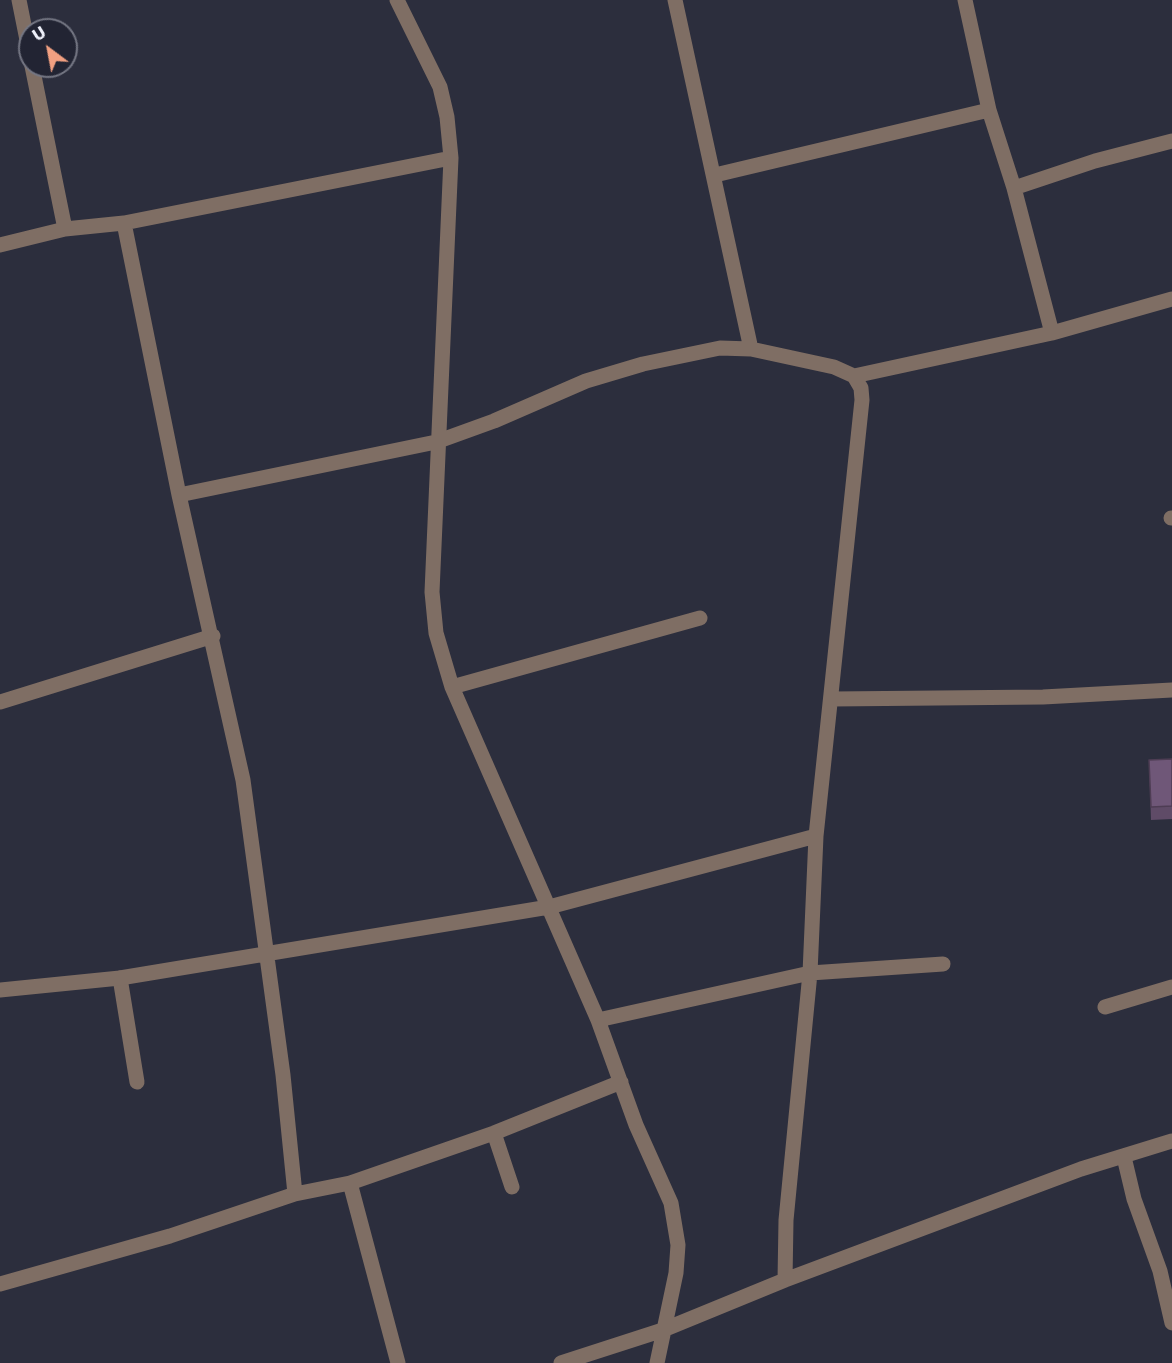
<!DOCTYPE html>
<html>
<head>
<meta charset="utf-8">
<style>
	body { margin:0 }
	#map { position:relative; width:1172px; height:1363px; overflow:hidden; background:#2c2e3d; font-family:"DejaVu Sans",sans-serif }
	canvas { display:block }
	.north { position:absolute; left:18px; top:18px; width:60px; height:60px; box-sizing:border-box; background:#222433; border:2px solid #747683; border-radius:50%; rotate:328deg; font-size:16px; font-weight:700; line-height:24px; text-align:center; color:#eef0fa }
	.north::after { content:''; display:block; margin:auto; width:21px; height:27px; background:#f2a081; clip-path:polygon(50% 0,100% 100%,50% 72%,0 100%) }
</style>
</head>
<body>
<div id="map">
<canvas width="1172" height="1363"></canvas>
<div class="north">U</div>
</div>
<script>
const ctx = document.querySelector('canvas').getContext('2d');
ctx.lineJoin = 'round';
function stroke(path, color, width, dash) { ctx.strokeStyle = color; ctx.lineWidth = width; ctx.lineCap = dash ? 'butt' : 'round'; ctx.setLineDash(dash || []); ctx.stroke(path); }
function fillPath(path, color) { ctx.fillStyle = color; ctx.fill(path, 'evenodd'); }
stroke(new Path2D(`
	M120,978L137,1082`), '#7f6e64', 15);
stroke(new Path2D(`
	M19,0L30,55
	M397,0L440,87L447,117L451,158L432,592L436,633L452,687L598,1020L636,1125L671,1203L678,1245L676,1273L657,1363
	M675,0L751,349
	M965,0L989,110L1014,188L1052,333
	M32,66L65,229
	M715,175L989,110
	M1014,188L1095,161L1172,141
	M124,223L179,495L243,780L283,1075L295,1194
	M0,245L65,229L124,223L451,158
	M179,495L436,442L494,421L586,381L643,364L720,348L751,349L834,367L854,376L1052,333L1172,299
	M1171,518H1172
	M452,687L700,618
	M832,699L1043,697L1172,690
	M0,702L213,636
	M0,990L120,978L549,907L816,836
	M1105,1007L1172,987
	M598,1020L810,973L943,964
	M494,1133L512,1187
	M1124,1157L1134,1199L1160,1271L1172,1323
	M350,1183L398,1363
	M785,1280L786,1220L810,973L816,836L862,400L861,388L854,376
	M0,1284L170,1236L295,1194L350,1183L494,1133L621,1082
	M561,1363L663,1330L785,1280L1081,1169L1172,1141`), '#7f6e64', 15);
fillPath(new Path2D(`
	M1172,759V819L1151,820L1149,760Z`), '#5f4b67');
const building = new Path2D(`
	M1172,759V806L1151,807L1149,760Z`);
fillPath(building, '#6f5778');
stroke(building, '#4e3d54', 1.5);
</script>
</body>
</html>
